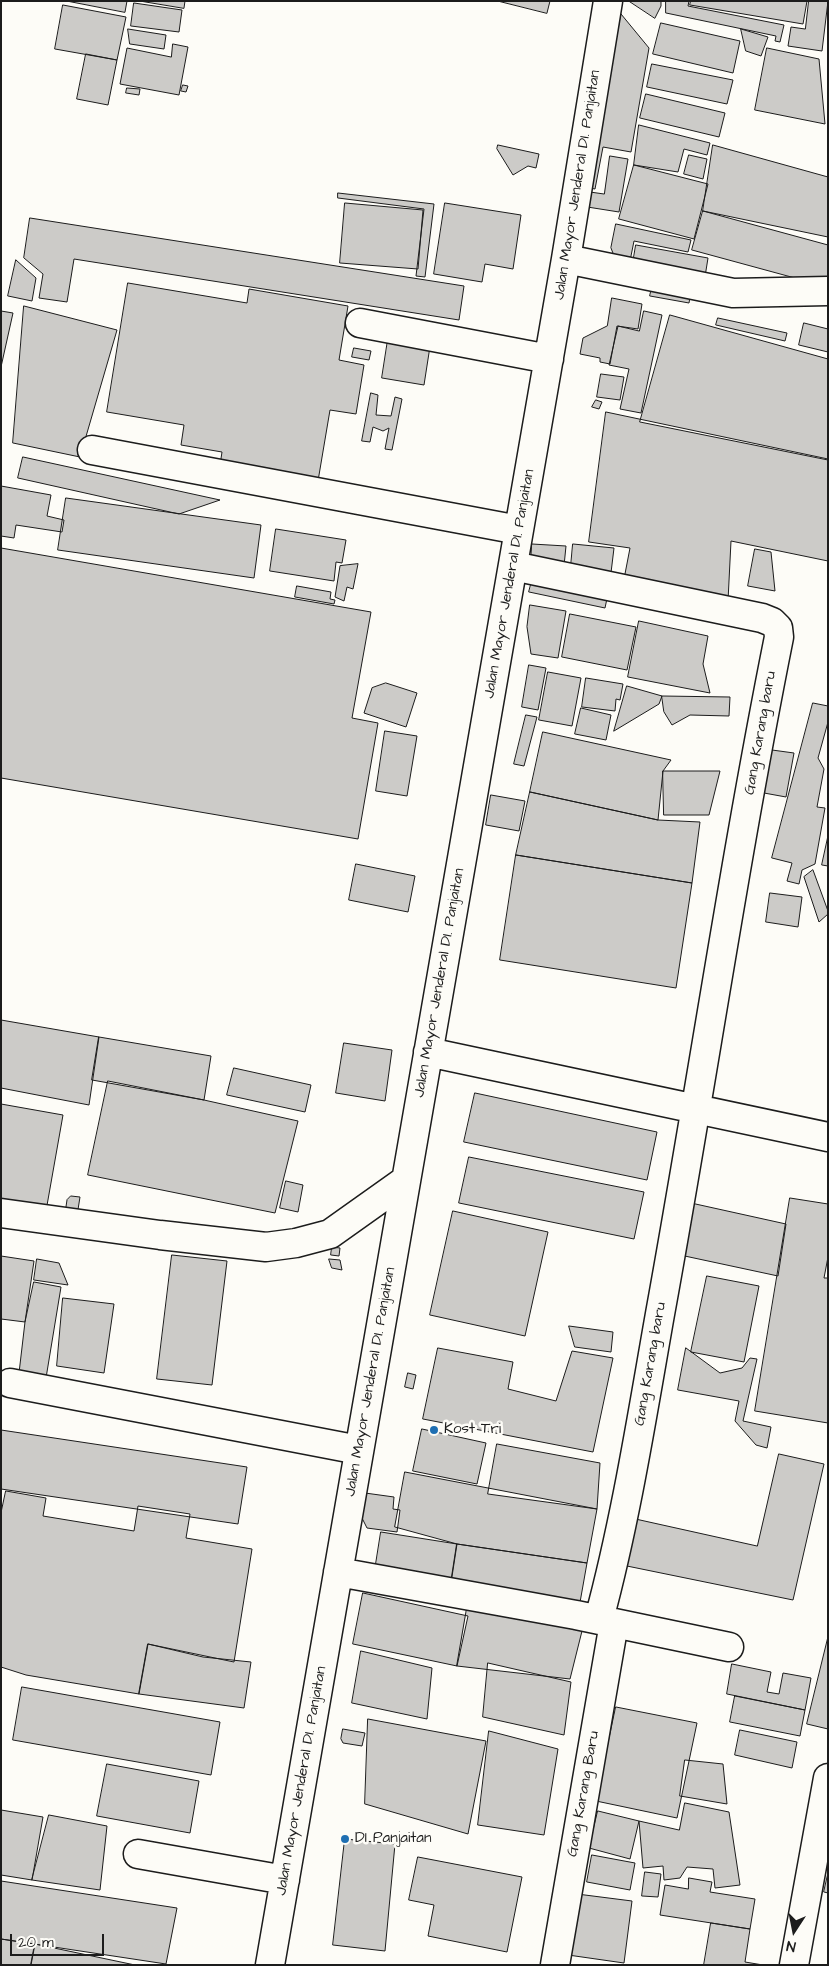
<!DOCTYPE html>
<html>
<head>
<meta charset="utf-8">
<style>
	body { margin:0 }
	#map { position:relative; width:829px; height:1966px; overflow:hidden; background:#fdfcf7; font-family:"Architects Daughter",sans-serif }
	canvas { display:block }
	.frame { position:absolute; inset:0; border:2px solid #1c1c1c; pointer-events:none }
	.north { position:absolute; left:769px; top:1906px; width:50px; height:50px; -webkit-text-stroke:4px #fdfcf7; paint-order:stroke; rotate:191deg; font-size:14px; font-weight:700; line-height:20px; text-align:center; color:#1c1c1c }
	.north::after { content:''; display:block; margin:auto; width:18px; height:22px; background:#1c1c1c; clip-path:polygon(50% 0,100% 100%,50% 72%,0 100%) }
	.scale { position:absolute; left:10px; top:1934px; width:94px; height:22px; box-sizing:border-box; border:2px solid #1c1c1c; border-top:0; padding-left:6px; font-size:15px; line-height:18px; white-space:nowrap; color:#1c1c1c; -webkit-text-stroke:4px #fdfcf7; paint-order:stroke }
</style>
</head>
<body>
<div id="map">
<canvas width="829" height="1966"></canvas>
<div class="frame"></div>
<div class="north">N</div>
<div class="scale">20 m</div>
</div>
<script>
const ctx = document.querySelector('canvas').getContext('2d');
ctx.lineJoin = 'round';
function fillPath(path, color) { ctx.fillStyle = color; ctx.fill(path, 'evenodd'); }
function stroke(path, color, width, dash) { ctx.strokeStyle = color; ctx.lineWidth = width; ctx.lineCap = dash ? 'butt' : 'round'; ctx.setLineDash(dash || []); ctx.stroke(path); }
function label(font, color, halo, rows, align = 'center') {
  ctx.font = font + ' "Architects Daughter",sans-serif'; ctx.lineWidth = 5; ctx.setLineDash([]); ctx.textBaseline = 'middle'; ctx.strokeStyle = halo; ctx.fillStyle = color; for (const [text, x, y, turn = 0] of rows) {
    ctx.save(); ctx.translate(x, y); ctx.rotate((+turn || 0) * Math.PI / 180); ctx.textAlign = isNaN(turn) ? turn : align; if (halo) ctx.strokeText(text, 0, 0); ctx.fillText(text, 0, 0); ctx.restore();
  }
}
const building = new Path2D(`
	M67,1H127L125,12Z
	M140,1H185L184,8Z
	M498,1H550L547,13Z
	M629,1H661V6L655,18Z
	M666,1H689L688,6L784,25L780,42L775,41L776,36L666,13Z
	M691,1H807L803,24L690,5Z
	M809,1H828L822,51L788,46L791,27L805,29Z
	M134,3L182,10L179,32L131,26Z
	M63,5L126,17L117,60L55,49Z
	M621,14L649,48L631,152L603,147L595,189L590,188Z
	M661,23L740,41L733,73L653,54Z
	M128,29L166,35L164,49L130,44Z
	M741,29L768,37L761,56L746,51Z
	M173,44L188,47L179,95L120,84L127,48L171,57Z
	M767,48L819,59L825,124L755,110Z
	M86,54L117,60L108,105L77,99Z
	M652,64L733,80L727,104L647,87Z
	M183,85L188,86L186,92L181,91Z
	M127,88L140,89L139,95L126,93Z
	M646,94L725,113L719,137L640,118Z
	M639,125L710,143L707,155L684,149L678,172L634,165Z
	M498,145L539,154L536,168L528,166L513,175L497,149Z
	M713,145L828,177V237L703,211Z
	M689,155L707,159L703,179L684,174Z
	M610,156L628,159L619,212L581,206L583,191L604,194Z
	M634,165L708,184L694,239L619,219Z
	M338,193L434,204L425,277L416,276L424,209L338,198Z
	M345,203L423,210L418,269L340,263Z
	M445,203L521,215L513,269L485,264L482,282L434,274Z
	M703,211L828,245V287L692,250Z
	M30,218L464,286L459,320L74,259L67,302L39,298L43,274L24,258Z
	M616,224L691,240L688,252L634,241L630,261H616L611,248Z
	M636,245L708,258L704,283L633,263Z
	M16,260L36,278L32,301L8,296Z
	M128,283L247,303L249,289L348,306L339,360L364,365L356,414L330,410L318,481L220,465L222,452L181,445L184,425L107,412Z
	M652,287L690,297L689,303L650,296Z
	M612,298L642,304L638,329L617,326L610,364L600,362V358L580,354L583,338L607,326Z
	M24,306L117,330L80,457L13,443Z
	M1,311L13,313L1,367Z
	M644,311L662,315L641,413L620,409L629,369L609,365L618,326L639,331Z
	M670,315L828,359V460L640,422Z
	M718,318L787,333L785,341L716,325Z
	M804,323L828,329V352L799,345Z
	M389,333L431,340L424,385L382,378Z
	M354,348L371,351L369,360L352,357Z
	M601,374L624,377L620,400L597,397Z
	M371,393L378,395L376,415L391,416L395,397L402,399L392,450L385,449L389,428L383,431L373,427L370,442L362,441Z
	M596,400L602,402L599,409L592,407Z
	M606,412L828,459V561L731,541L728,601L624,579L630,548L589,542Z
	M23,457L220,500L179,514L18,478Z
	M1,486L51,495L47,516L64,520L62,532L16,525L14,538L1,536Z
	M66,498L261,525L254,578L58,550Z
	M276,529L346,540L342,563L336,562L334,581L270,571Z
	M532,544L566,546L564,566L531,564Z
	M573,544L614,548L610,581L570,577Z
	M1,548L371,612L352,718L378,723L358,839L1,778Z
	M755,549L771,552L775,591L748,586Z
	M358,564L353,589L347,587L344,601L335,597L340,566Z
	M534,573L609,589L605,608L529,592Z
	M297,586L331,592L330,599L335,600L334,604L295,597Z
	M530,605L566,611L558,658L531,654L527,627Z
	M570,614L636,627L627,670L562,657Z
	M639,621L708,636L703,664L710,693L628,677Z
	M529,665L546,668L538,710L522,707Z
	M548,672L581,678L572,726L539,720Z
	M586,678L623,684L620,700L616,699L615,711L582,707Z
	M386,683L417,693L406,727L364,713L372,688Z
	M627,686L662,696L659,704L614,731Z
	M662,696L730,697L729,716L690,715L672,725L664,712Z
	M813,703L828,706V722L818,758L824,769L817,807L825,808L815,864L802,870L799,884L787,881L792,863L772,858Z
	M581,708L611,715L606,740L575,734Z
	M526,715L537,717L524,766L514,764Z
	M385,731L417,736L407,796L376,791Z
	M543,732L671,760L663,771L658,820L530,792Z
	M772,750L794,753L786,797L764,793Z
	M663,771H720L709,815H664Z
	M530,792L658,820L700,822L692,883L516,855Z
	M491,795L525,801L519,831L486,825Z
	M828,836V866L822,865Z
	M516,855L692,883L676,988L500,960Z
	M356,864L415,876L408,912L349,900Z
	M813,870L828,911V914L819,922L804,877Z
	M770,893L802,897L798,927L766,922Z
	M1,1020L99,1037L89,1105L1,1088Z
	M99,1037L211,1056L204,1100L92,1080Z
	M344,1043L392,1050L385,1101L336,1093Z
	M234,1068L311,1085L305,1112L227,1095Z
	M108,1081L204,1100L298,1121L275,1213L88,1175Z
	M475,1093L657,1132L647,1180L464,1142Z
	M1,1104L63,1115L46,1211L1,1203Z
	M469,1157L644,1192L634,1239L459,1203Z
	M286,1181L303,1185L298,1212L280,1208Z
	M71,1196L80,1197L76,1222L64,1220L67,1200Z
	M790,1198L828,1204V1257L824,1278H828V1423L755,1411Z
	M691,1203L786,1224L778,1276L680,1255Z
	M453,1211L548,1232L525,1336L430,1315Z
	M332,1247L340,1248L339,1256L331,1255Z
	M172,1255L227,1261L212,1385L157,1379Z
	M1,1256L34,1261L25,1322L1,1319Z
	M37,1259L59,1263L68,1285L34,1280Z
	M329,1259L340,1260L342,1270L332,1268Z
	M707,1276L759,1286L744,1362L691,1352Z
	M34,1282L61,1287L46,1378L19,1373L25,1322Z
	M63,1298L114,1304L104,1373L57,1366Z
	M569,1326L613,1332L611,1352L575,1347Z
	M438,1348L513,1362L508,1389L556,1401L572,1351L613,1358L593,1452L423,1419Z
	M686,1348L720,1373L742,1368L750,1358L757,1359L743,1421L771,1427L767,1448L756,1445L735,1421L739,1401L678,1390Z
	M408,1373L416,1375L413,1389L405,1387Z
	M422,1429L486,1443L477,1484L413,1471Z
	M1,1430L247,1467L238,1524L1,1489Z
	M497,1444L600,1463L597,1509L488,1494Z
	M779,1454L824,1464L793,1600L622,1565L631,1518L757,1546Z
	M405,1472L597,1509L587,1563L457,1544L395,1527Z
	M6,1491L46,1498L43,1516L134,1531L138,1506L190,1514L186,1538L252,1549L234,1662L148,1644L139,1694L26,1675L1,1667V1513Z
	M365,1493L394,1497L393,1509L400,1510L397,1532L367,1528L362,1518Z
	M381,1532L457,1544L451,1583L375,1570Z
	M457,1544L587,1563L579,1608L451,1583Z
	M363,1593L468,1616L457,1666L353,1644Z
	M467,1608L583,1627L570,1679L457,1666Z
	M828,1637V1729L807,1724Z
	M148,1644L203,1657L251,1662L244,1708L139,1694Z
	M361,1651L432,1668L427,1719L352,1703Z
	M488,1663L571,1682L564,1735L483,1717Z
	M732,1664L771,1672L767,1692L779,1694L783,1673L811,1678L805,1710L727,1694Z
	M22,1687L220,1722L211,1775L13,1740Z
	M735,1696L805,1710L800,1736L730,1722Z
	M616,1707L697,1723L677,1818L596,1801Z
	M368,1719L486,1741L468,1834L365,1804Z
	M343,1729L365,1733L362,1746L343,1743L341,1739Z
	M740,1730L797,1742L792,1768L735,1755Z
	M489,1731L558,1749L544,1835L478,1825Z
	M685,1760L723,1764L727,1804L680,1796Z
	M107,1764L199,1781L190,1833L97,1816Z
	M685,1803L729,1812L740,1885L715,1888L713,1869L687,1867L680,1878L664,1880L663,1866L643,1868L639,1821L679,1830Z
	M1,1810L43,1817L32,1880L1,1875Z
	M598,1811L639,1821L630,1859L589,1848Z
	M49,1815L107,1826L100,1890L32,1880Z
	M345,1839L395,1844L385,1951L333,1945Z
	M592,1855L635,1863L630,1890L587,1882Z
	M418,1857L522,1877L507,1952L428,1936L434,1905L409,1900Z
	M645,1872L661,1874L658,1897L642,1896Z
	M828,1873V1893L824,1892Z
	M689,1878L712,1882L710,1892L755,1899L750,1929L660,1915L665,1885L688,1889Z
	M1,1881L177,1908L166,1964L1,1939Z
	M577,1894L632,1901L624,1963L568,1955Z
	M711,1923L750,1929L745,1962L763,1965H704Z
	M1,1939L35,1944L31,1965H1Z
	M35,1944L135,1965H31Z`);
fillPath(building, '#cccbc8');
stroke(building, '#1c1c1c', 1);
const minor = new Path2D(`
	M566,259L733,293L828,291
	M360,323L549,359
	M92,450L519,530
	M513,566L762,618L772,622L778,628L779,637C734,862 701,1089 660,1314C642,1416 626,1519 599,1619
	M428,1052L828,1137
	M1,1213L160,1235L266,1247L296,1243L330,1234L406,1180
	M10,1383L359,1450
	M338,1572L576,1615L729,1647
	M138,1854L285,1880
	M270,1965L566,259L608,1
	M555,1965L614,1623
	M794,1965L828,1778`);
stroke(minor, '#1c1c1c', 31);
stroke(minor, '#fdfcf7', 28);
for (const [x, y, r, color] of [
	[434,1430,5,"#1f6fb2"],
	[345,1839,5,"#1f6fb2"]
]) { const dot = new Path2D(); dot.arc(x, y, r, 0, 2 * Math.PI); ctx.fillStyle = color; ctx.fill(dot); stroke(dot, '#fdfcf7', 2); }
label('15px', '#1c1c1c', '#fdfcf7', [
	["Jalan Mayor Jenderal DI. Panjaitan",578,185,-81],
	["Jalan Mayor Jenderal DI. Panjaitan",510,584,-80],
	["Gang Karang baru",761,733,-80],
	["Jalan Mayor Jenderal DI. Panjaitan",440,983,-80],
	["Gang Karang baru",651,1364,-80],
	["Jalan Mayor Jenderal DI. Panjaitan",371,1382,-80],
	["Jalan Mayor Jenderal DI. Panjaitan",302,1781,-80],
	["Gang Karang Baru",584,1794,-80]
]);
label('15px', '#1c1c1c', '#fdfcf7', [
	["Kost Tri",444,1430],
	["DI Panjaitan",355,1839]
], 'left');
</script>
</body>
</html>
